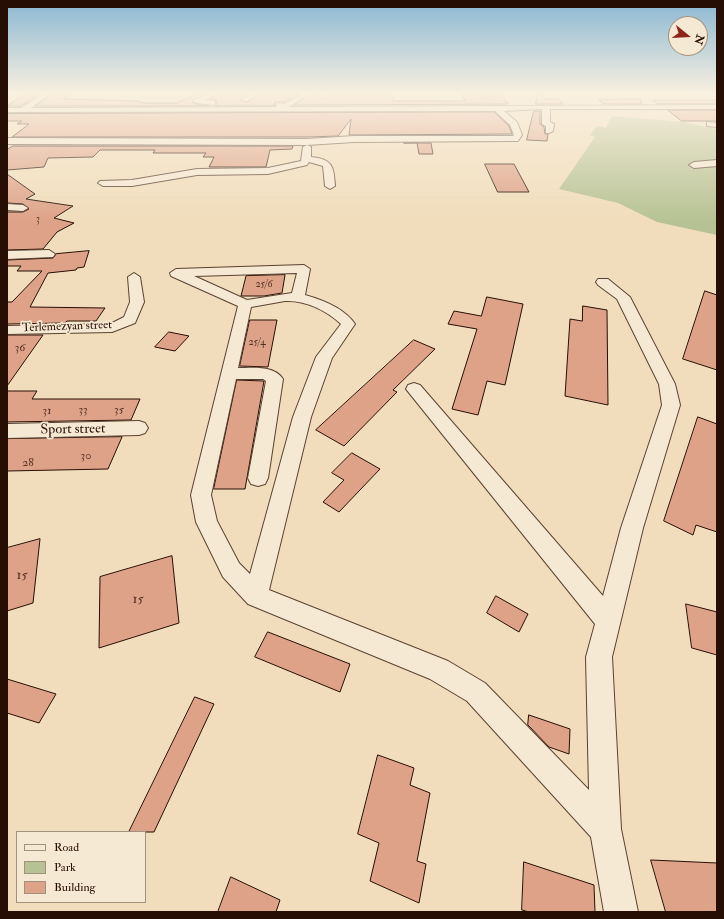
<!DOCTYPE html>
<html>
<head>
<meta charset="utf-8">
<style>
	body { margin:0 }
	#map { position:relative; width:724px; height:919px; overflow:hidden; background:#f1ddbb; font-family:"IM FELL Double Pica",serif }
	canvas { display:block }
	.frame { position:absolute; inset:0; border:8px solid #270e04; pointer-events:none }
	.legend { position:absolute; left:16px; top:831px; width:130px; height:72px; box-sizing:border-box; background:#f6e9d3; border:1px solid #a39180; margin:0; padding:5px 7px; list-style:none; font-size:12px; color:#270e04 }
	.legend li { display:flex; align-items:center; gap:8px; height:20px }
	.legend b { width:20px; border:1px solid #a39180 }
	.north { position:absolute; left:668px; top:16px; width:40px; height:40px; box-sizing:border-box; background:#f6e9d3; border:1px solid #a39180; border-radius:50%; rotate:108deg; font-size:11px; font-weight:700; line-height:16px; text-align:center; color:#270e04 }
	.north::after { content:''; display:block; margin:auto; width:14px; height:18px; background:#8f2418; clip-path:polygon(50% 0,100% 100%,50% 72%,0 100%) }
</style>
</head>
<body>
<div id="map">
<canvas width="724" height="919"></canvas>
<div class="frame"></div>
<ul class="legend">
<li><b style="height:5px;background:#f6e9d3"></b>Road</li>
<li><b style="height:11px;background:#b6c293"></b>Park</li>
<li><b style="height:11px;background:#dea288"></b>Building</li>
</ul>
<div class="north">N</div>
</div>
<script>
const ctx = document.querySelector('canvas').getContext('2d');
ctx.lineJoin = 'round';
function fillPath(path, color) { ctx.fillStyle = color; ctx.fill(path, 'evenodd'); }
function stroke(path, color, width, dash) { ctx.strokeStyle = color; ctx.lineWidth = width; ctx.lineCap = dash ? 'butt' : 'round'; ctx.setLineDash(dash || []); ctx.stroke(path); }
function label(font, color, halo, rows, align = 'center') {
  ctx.font = font + ' "IM FELL Double Pica",serif'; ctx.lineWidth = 3.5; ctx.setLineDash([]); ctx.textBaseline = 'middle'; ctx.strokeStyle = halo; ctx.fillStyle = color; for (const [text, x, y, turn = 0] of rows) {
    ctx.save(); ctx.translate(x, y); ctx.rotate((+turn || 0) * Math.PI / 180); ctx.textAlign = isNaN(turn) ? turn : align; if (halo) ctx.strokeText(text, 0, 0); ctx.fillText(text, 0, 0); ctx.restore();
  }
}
fillPath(new Path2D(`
	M612,116L683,122L717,129V235L657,222L618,203L559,189L595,137L590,135L597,126L606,128Z`), '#b6c293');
const building = new Path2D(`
	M27,94H41L21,106H7L20,97Z
	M51,94H70L63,99L140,101L139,102L144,103H177L197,94H205L192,102L197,104L208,106H36Z
	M217,94H250L240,100L247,102L262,94H299L285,102H275L274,106H216V100L210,99Z
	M310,94H318L317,96L320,99L328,94H391L393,101H465L461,94H501L508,104L294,105Z
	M538,94H541L546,99H558L563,104H536Z
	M640,99L642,104H604L599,100Z
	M653,100H717V104H659Z
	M668,110H717V121H682Z
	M534,111H540V124L544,127L545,134H548L547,141L527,140Z
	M494,112L509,126L512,134L349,135L351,119L338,136L308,137H12L29,124H17L22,121H7V114Z
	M404,143H431L433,154H419L417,143Z
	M13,146H293L292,149L270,150L266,167H209L214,157H203L206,153H153L155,150H100L93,157L48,158L44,167L7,170V150Z
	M485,164H514L529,192H498Z
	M7,174L35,194L26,199L73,206L54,218L74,223L57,232L43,249L7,250V212H23L29,209L23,204L7,203Z
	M89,251L84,267L77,268L76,270L48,273L30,307L105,308L96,321H67L65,323L7,324V302H12L42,271H17L21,266H7V260L53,258L56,254Z
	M285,275L282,293L264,296H241L246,276Z
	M705,291L717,295V370L683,359Z
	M487,297L523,304L505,385L487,381L478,415L452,409L477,329L448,324L454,311L481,316Z
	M583,306L607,310L608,405L565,396L570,319L582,321Z
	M250,320H277L268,367L240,366Z
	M169,332L189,336L175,351L155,347Z
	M7,335H43L7,386Z
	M414,340L435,349L393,390L397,392L344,446L316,430Z
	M237,380L264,381L245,489H214Z
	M7,391H37L32,399H140L131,420L7,422Z
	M698,417L717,424V532L696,525L693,535L664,521Z
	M122,437L108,469L7,471V439Z
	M352,453L380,469L339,512L323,502L344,480L332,473Z
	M40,539L33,603L7,611V548Z
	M172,556L179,623L99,648L100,577Z
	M496,596L528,614L519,632L487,613Z
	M686,604L717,612V655L692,648Z
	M268,632L350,664L340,692L255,657Z
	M7,679L56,694L39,723L7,713Z
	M195,697L214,704L154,832H129Z
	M529,715L570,729L569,754L549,747L528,725Z
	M378,755L414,768L410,785L430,793L417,861L426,864L419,903L370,881L379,843L358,834Z
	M651,860L717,863V912H666Z
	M524,862L594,885L595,912H529L522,910Z
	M231,877L280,900L276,912H218Z`);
fillPath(building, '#dea288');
stroke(building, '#270e04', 1);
const minor = new Path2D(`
	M43,94H50L31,108L279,107H276V103L285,104L302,94H309L289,107L717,105V109H550V122L554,124L553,131L549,133H546V126L542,124V109L504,111L517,122L522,135L518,141L354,142L307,145L311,147V157C333,159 334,167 335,186L330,189L325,186L323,166L309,162L307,165L268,174L197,175L132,186H103L98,183L100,181L132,180L197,169L268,168L301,161L303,147L307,145L7,144V138L307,139L354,136H513L514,135L510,125L495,111L7,112V108H21Z
	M208,94H216L205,100L215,101V105L197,103L193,101Z
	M253,94H261L247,101L241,100Z
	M320,94H327L321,98L318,96Z
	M707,122L717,123V127L707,126Z
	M717,160V166L694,168L689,165L694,162Z
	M7,204L23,205L28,208L23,211L7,210Z
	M49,250L55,254L53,257L7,259V251Z
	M304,265L310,269L305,295C323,300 344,308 355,324L332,358L311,417L269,590L448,661L485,683L589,790L586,657L595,624L406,389L408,385L414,383L420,385L603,596L621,528L662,405L659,384L617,299L598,285L596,282L598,279H608L630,297L675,384L680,405L643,528L612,657L621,829L638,912H604L591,837L467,701L430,679L248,604L223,577L196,522L191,495L238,306L171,276L170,273L176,269ZM297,273L292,293L247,300L194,276ZM285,301C305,300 326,310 341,324L316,357L293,417L250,574L239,563L217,521L211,495L236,379H263L266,381L248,478L251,484L258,486L265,484L268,478L283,379C274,365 253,368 238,368L251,307Z
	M134,273L140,277L144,302L135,323L112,332L7,334V326L110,324L124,317L130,302L128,277Z
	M139,421L145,423L148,428L145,433L139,435L7,438V424Z`);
stroke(minor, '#5a4232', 2);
fillPath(minor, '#f6e9d3');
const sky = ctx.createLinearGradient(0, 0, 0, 222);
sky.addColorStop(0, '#89b7d2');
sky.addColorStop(0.42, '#f9f0e0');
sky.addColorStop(1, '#f9f0e000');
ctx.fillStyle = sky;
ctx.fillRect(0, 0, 724, 222);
label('10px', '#553325', null, [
	["3",38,220],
	["25/6",264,285],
	["25/4",257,343]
]);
label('12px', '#270e04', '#f6e9d3', [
	["Terlemezyan street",67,327,-2]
]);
label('12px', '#553325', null, [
	["36",20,348],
	["33",83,410],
	["35",119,410],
	["31",47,411],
	["30",86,456],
	["28",28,463]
]);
label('14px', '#270e04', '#f6e9d3', [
	["Sport street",73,430,-1]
]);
label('14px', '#553325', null, [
	["15",22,576],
	["15",138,600]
]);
</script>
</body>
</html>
